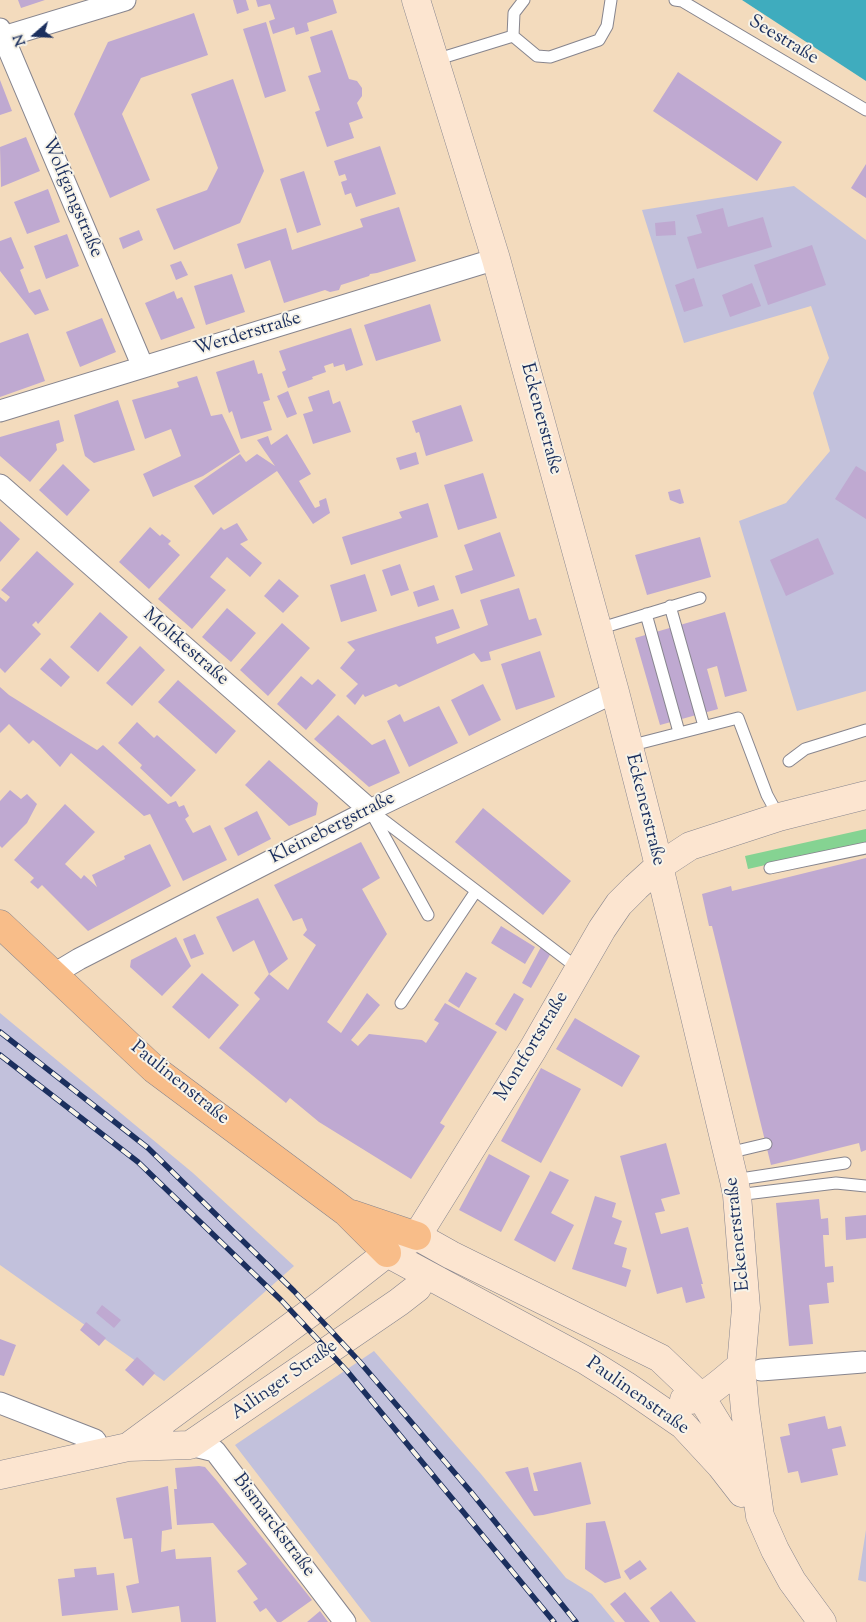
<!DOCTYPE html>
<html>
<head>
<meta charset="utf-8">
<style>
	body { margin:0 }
	#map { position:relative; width:866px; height:1622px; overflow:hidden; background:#f3dbbd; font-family:"Sorts Mill Goudy",serif }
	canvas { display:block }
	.north { position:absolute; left:10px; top:10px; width:50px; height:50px; -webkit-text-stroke:4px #f7f3e8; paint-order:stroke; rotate:251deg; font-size:14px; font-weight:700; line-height:20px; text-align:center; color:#1b2f5e }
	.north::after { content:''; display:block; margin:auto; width:18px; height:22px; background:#1b2f5e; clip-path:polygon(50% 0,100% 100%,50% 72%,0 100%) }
</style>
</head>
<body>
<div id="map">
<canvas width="866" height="1622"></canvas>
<div class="north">N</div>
</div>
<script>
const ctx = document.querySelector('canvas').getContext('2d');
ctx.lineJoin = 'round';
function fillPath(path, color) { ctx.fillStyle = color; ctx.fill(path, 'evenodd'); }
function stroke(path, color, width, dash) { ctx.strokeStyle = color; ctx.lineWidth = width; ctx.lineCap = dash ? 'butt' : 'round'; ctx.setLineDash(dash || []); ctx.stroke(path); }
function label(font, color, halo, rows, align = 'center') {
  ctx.font = font + ' "Sorts Mill Goudy",serif'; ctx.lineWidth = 4; ctx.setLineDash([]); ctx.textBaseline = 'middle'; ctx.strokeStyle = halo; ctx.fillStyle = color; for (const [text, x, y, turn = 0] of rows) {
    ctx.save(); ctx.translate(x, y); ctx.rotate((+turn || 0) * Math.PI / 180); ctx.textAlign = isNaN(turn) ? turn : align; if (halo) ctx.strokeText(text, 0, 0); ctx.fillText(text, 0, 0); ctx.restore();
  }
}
fillPath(new Path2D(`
	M794,186L866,240V691L797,711L739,521L786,503L830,451L813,393L829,358L811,306L684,343L642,210Z
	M0,1013L193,1173L294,1266L164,1381L0,1265Z
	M374,1351L481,1474L566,1578L592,1594L615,1622H371L235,1445Z
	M866,1530V1582L858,1580Z`), '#c2c1dc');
fillPath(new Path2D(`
	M866,829V842L748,869L745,856Z`), '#85d392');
fillPath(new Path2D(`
	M742,0H866V81Z`), '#3facbe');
fillPath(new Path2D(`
	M18,0H45L21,8Z
	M233,0H246L249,10L237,14Z
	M256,0H333L337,13L307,23L309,31L296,35L294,27L273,34L269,21L275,19L270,4L258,7Z
	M194,13L208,55L141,78L122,114L150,180L110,198L74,114L108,42Z
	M266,22L286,91L265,98L243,29Z
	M332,30L349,79L357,81L362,88V96L357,103L363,118L349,123L354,138L327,147L315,112L320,110L308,76L321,72L310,37Z
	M678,72L782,142L757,181L653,111Z
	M233,79L264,171L240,223L174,250L156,209L207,190L218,168L191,94Z
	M0,80L12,111L0,115Z
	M26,137L40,171L1,187L0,147Z
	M380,146L396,194L356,207L351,193L345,195L341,182L347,180L345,174L339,176L334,161Z
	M866,164V198L851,188Z
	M304,171L321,225L297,233L280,179Z
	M48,189L60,222L27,234L14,202Z
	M399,207L416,261L377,273L370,274L369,276L341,285L339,290L330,292L325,290L284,303L270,260L245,269L237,244L286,228L292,250L363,227L360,219Z
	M723,208L728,227L763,217L772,247L697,269L687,237L702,233L696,215Z
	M675,221L676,235L656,236L655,223Z
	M139,230L143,240L123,249L119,238Z
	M67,234L79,266L46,279L34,246Z
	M11,237L24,268L20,270L29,293L40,289L49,310L35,315L0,271V241Z
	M812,245L826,285L768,305L754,265Z
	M181,261L188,275L176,280L170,265Z
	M232,274L245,312L206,325L194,286Z
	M694,278L703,306L684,312L675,285Z
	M752,283L761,306L730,317L722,295Z
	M174,291L177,299L182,297L195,328L161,340L145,303Z
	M430,304L441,341L376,361L364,325Z
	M102,318L116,352L80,367L66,332Z
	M351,328L363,365L346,371L344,364L334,367L333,363L324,366L326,372L312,377L313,379L288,388L282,372L286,370L279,351Z
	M28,333L45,381L0,397V343Z
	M254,360L258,374L262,373L270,400L263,402L272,430L241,439L232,411L229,413L216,372Z
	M197,376L211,416L222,414L240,452L203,476L153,497L143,474L181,456L171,429L145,439L132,400L179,387L177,382Z
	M329,390L333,404L340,401L351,432L313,444L303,414L313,411L308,397Z
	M288,391L297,414L287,418L277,396Z
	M118,400L135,450L94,463L85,456L74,415Z
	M461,405L473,441L426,456L419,432L416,433L412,421Z
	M59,420L64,441L56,444L57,450L30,482L0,456V437Z
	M287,434L311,474L299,481L315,508L320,506L319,501L326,498L330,513L313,524L277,471L213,515L194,486L240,454L246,462L257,454L275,466L257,440L268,436L271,445Z
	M416,452L419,464L400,470L396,458Z
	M63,464L90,490L67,516L39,490Z
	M856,466L866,472V519L835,499Z
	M483,473L497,518L458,530L444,485Z
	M680,489L684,503L680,504L670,500L668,492Z
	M428,503L438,537L351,565L342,537L402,518L399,512Z
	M0,521L20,539L0,562Z
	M237,523L248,540L240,544L262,563L250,577L227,557L210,577L226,590L192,629L158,599L221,527L224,530Z
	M150,527L160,536L162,534L171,541L168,544L180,555L149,589L119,562Z
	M500,532L515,576L461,594L455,576L473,570L464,545Z
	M700,537L711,577L647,595L635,555Z
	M818,538L834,574L786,596L770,560Z
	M37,551L74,584L38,624L36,621L32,625L41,634L5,673L0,668V597L6,602L10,597L1,590Z
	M400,564L409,590L391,596L382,570Z
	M365,574L377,611L341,622L330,585Z
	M279,579L299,596L283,613L264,596Z
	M434,585L439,600L418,607L413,592Z
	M519,588L529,620L536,618L542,635L489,652L491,660L481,662L474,653L399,687L396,684L365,697L363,694L355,705L346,696L358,684L340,668L355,650L347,642L453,609L460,628L435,637L437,644L488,625L480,600Z
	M227,608L256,633L231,662L202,637Z
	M100,612L128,637L98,672L70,647Z
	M725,612L747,691L725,697L717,666L707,669L718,709L660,725L635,638Z
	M282,623L310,648L268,696L240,670Z
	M140,646L165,670L132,706L106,683Z
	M540,651L555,697L516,710L501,664Z
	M50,658L70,677L61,687L40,669Z
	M301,676L312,685L318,679L336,695L306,730L277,704Z
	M178,680L236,731L216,754L158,702Z
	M483,684L501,720L469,736L451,700Z
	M0,687L9,695L97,750L103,745L168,804L176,801L179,807L184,805L189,816L185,819L193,833L210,825L227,860L183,881L150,814L144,816L71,753L60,767L39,745L33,740L29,744L9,724L0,733Z
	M439,706L458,743L409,767L387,721L400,714L404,722Z
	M338,715L372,745L385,739L400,773L369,787L314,739Z
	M137,722L154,738L157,735L196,770L171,797L140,768L142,765L118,743Z
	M269,760L318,803L316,815L289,826L245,785Z
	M10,790L21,799L27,794L37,804L27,823L2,848L0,846V801Z
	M65,804L95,832L65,864L81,879L84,875L97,887L92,875L125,859L124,856L150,844L171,886L88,931L42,885L38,889L30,882L34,878L14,860Z
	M483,808L571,881L543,915L455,842Z
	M257,811L271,839L238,856L224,828Z
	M361,842L380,878L362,889L387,934L327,1022L341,1033L367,993L380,1005L351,1040L358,1046L369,1034L422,1040L426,1043L439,1023L434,1020L445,1003L497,1032L440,1123L445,1126L411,1179L319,1122L290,1098L286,1103L219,1048L260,999L254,993L269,974L288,990L316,945L303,935L307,930L302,918L293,921L274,885Z
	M866,858V1150L861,1152L859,1143L771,1165L712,926H709L702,894L731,886L732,891Z
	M258,898L288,959L269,974L254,940L233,952L216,917Z
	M501,926L535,947L525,964L491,943Z
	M195,934L204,954L191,959L183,939Z
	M176,937L191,966L162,996L130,967L131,960Z
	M541,947L551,953L531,988L522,983Z
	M466,972L477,978L459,1008L448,1001Z
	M202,973L239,1005L209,1039L172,1007Z
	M514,993L524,999L506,1031L495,1024Z
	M575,1018L640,1056L622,1087L556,1049Z
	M541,1068L581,1089L541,1163L501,1141Z
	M666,1143L680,1194L661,1199L665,1211L655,1213L661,1234L688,1227L703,1284H701L705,1298L686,1303L682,1287L657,1294L620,1156Z
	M489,1154L530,1176L501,1232L459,1210Z
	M550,1171L569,1180L551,1213L574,1225L555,1262L514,1240Z
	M595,1196L616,1203L612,1217L622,1221L614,1244L627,1248L622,1267L631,1270L626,1287L572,1269Z
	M819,1199L821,1219L828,1218L829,1235H823L825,1267L833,1266L834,1282L827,1283L829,1303L809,1305L813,1344L789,1346L776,1203Z
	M866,1215V1238L846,1240L845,1217Z
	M102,1305L121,1320L114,1328L96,1313Z
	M86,1322L106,1338L99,1346L80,1330Z
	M0,1339L16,1345L4,1376L0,1375Z
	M137,1357L155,1373L143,1386L125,1370Z
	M825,1416L828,1429L841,1426L846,1446L832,1449L838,1475L801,1483L798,1471L788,1473L780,1437L790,1435L788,1424Z
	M581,1462L591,1504L543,1515L534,1516L505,1472L528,1467L534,1491H538L533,1473Z
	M199,1466L205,1467L217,1481L312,1600L281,1622H277L266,1608L260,1612L253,1602L258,1599L237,1571L247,1564L213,1523L177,1525L174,1489H177L175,1468Z
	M168,1486L172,1529L162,1531L161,1552L175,1549L176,1559L211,1557L216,1622H181L179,1606L132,1613L126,1586L139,1583L132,1538L124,1539L116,1498Z
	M605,1521L621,1578L605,1583L585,1569L586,1523Z
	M640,1560L647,1569L630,1580L624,1571Z
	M96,1567L97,1575L114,1573L118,1610L62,1616L58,1579L75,1577L74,1569Z
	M671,1591L696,1622H660L650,1608Z
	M625,1592L650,1622H625L610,1604Z
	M320,1611L328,1622H307Z`), '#bfa9d1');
const lane = new Path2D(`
	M524,0L514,13L513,36L537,56L550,57L599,40L607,26L611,0
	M675,0L682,1L866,110
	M435,60L513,36
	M670,606L704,726
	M646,614L679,732
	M598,629L700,598
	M629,746L738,718L767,795L779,817
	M789,761L805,749L866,730
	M370,810L579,969
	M372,814L428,915
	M770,868L866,848
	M401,1003L476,891
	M728,1153L766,1144
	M734,1180L845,1163
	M737,1195L836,1183L866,1186`);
const street = new Path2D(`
	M0,29L143,367
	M0,38L125,0
	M0,411L496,259
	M0,485L370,810
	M54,974L79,959L370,810L615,692
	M761,1370L863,1362
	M0,1403L95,1440L102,1453
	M190,1445L215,1451L345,1622`);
const secondary = new Path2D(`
	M416,0L496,259L615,692L652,837L734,1180L737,1195L746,1308L741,1366L745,1410L760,1516L775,1550L792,1581L822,1622
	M417,1236L451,1255L660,1358L701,1397L736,1454L746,1480
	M387,1253L585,1360L625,1385L683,1425L721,1466L742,1493
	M684,1400C701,1404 727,1376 741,1366
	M128,1447L322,1304L387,1253L417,1236L533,1049L602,929L619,904L636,887L658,867L690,846L779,817L866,795
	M0,1475L128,1447L190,1445L399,1302L417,1288L425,1274`);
const primary = new Path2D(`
	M0,924L154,1069L346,1212L387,1253
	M352,1214L417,1236`);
stroke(lane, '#87858e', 13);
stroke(street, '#87858e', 23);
stroke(secondary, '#87858e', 29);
stroke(primary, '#87858e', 29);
stroke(lane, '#fff', 11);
stroke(street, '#fff', 21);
stroke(secondary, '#fce5d0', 28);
stroke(primary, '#f8bd89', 28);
const rail = new Path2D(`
	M0,1032L148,1148L294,1291L359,1361L471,1492L576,1622
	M0,1055L138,1162L282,1301L347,1371L554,1622`);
stroke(rail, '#1b2f5e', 5.5);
stroke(rail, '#f7f3e8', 4, [11]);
label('19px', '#1b2f5e', '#f7f3e8', [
	["Seestraße",783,41,31],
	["Wolfgangstraße",71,198,67],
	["Werderstraße",248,335,-17],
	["Eckenerstraße",540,419,75],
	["Moltkestraße",185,648,41],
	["Eckenerstraße",644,810,76],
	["Kleinebergstraße",333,829,-27],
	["Montfortstraße",533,1047,-59],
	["Paulinenstraße",179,1084,39],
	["Eckenerstraße",739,1234,-96],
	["Ailinger Straße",285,1381,-35],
	["Paulinenstraße",637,1397,35],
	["Bismarckstraße",273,1526,53]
]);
</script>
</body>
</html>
